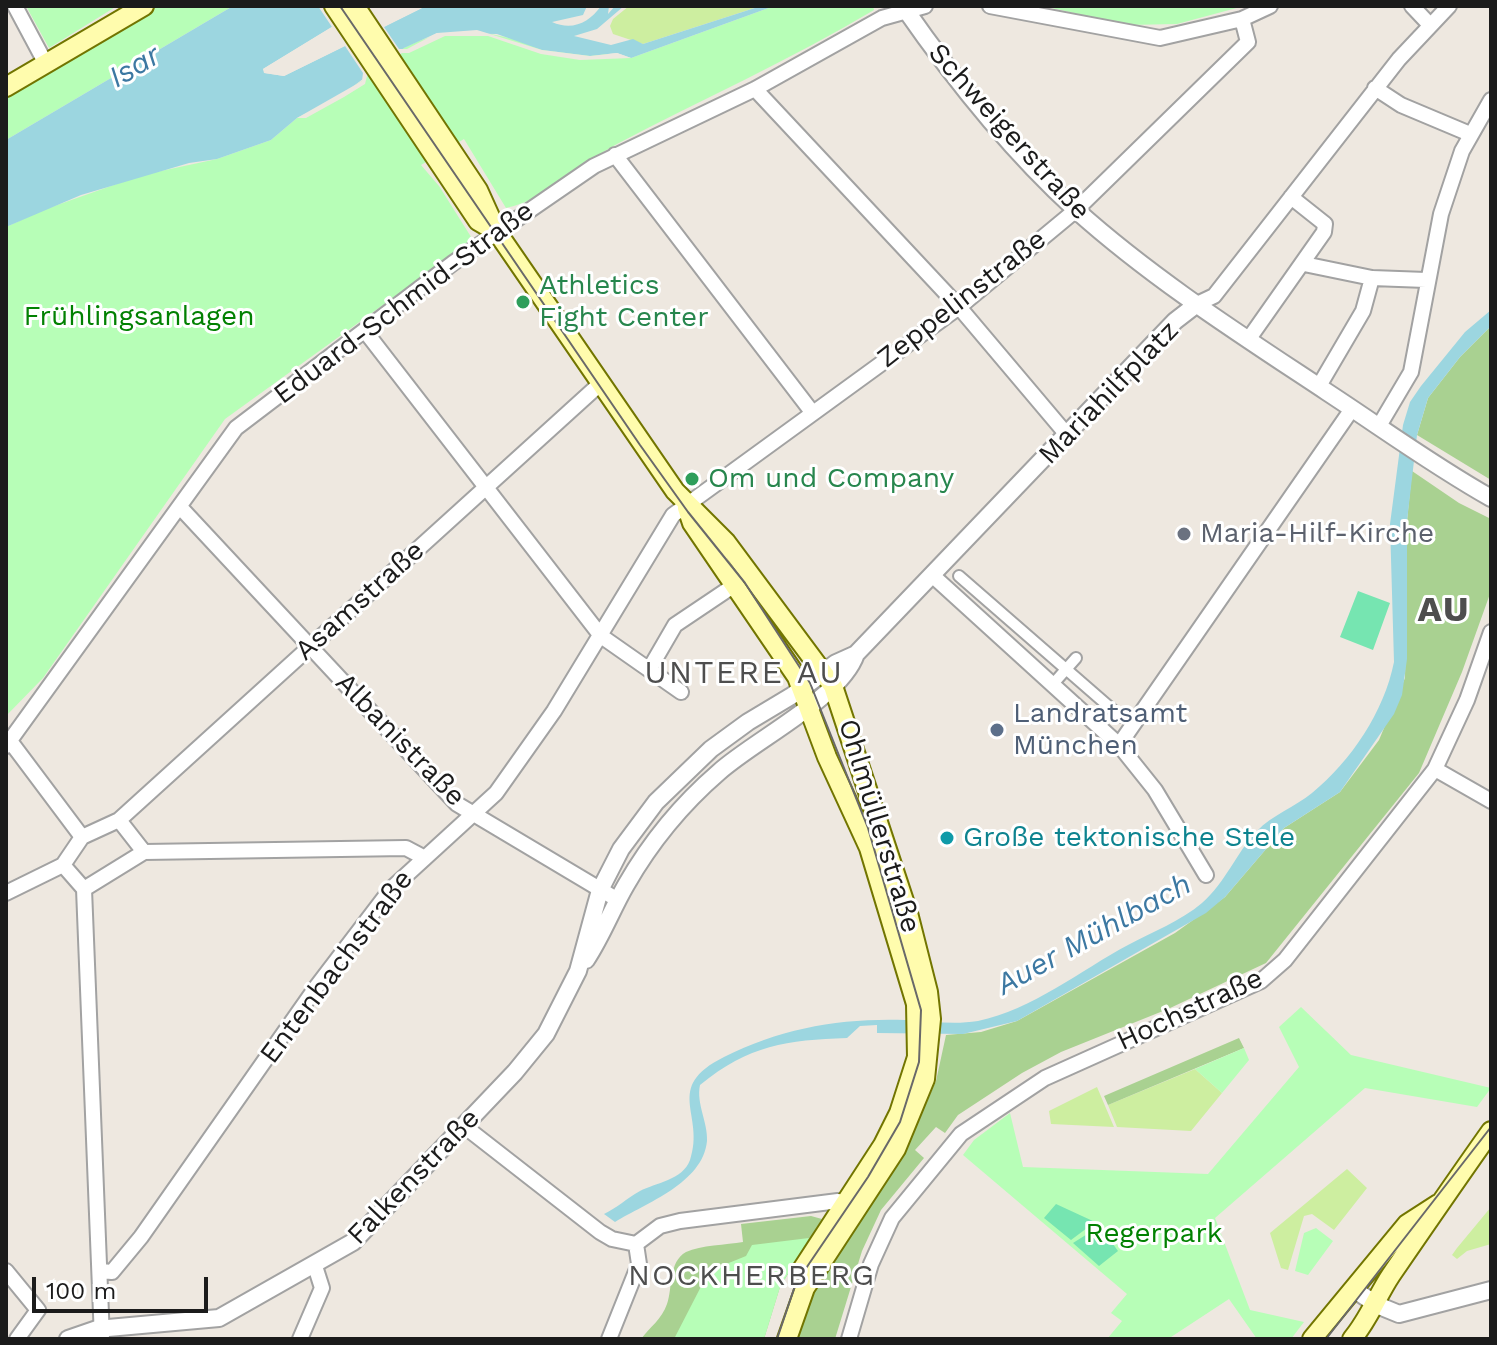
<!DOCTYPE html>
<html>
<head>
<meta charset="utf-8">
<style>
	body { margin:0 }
	#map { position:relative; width:1497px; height:1345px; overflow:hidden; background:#eee8e0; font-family:"Work Sans",sans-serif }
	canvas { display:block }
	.frame { position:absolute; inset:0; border:8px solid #1b1b1b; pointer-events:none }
	.scale { position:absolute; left:32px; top:1277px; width:176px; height:36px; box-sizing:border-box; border:4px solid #1b1b1b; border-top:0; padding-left:10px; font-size:24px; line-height:28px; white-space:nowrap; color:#1b1b1b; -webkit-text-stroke:6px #fff; paint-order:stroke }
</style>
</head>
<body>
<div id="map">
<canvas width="1497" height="1345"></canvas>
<div class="frame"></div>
<div class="scale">100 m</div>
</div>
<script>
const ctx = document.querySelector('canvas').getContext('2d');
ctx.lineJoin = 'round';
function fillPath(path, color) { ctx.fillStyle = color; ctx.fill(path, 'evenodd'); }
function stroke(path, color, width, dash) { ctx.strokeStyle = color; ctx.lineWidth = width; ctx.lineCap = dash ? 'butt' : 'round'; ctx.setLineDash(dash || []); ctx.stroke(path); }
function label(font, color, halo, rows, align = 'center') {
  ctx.font = font + ' "Work Sans",sans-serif'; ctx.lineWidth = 6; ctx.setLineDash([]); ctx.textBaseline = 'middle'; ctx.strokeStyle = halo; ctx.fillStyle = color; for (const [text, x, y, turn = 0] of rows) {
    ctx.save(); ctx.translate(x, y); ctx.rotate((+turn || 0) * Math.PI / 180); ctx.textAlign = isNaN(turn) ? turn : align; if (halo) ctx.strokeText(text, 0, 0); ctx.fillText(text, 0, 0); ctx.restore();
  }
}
fillPath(new Path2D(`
	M629,6H761L643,44L613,34L610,26L613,19Z
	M1195,1069L1222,1093L1191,1131L1117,1127L1108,1105Z
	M1097,1087L1114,1127L1051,1124L1049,1111Z
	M1347,1169L1367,1188L1334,1230L1312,1214L1304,1216L1288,1270L1281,1268L1270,1233Z
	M1491,1207V1244L1467,1251L1457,1259L1452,1255L1457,1248Z`), '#cdeea0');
fillPath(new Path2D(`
	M1491,326V480L1417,435L1428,398L1460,357Z
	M1412,471L1459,503L1491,519V591L1462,672L1419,773L1266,963L1168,1009L1061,1052L1022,1073L958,1115L945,1133L936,1127L915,1150L924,1158L881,1210L862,1251L835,1339H796L810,1296L900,1156L917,1124L936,1081L946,1035L981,1032L1017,1021L1175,933L1225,897L1284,828L1340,792L1379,740L1405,678L1407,521Z
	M1239,1038L1244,1048L1108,1105L1104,1096Z
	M811,1216L822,1219L780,1287L764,1339H641C650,1327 662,1319 667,1304C673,1288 668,1262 686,1252C701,1245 726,1245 743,1242L741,1224Z`), '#a9d191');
fillPath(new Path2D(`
	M26,6H117L49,48Z
	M156,6H233L6,140V94Z
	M774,6H873L874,10C790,60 703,99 617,144C579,164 549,199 506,208L464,139L421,165L439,186L473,240L225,419L43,678L6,716V227L43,210L142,175L217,159L271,140L297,118L362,81L363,73C423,33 452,21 524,42C534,45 542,50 553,51C579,55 607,50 631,58Z
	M1043,6H1244L1177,24L1127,25Z
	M1301,1007L1351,1055L1491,1088L1477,1107L1365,1088L1215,1218L1250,1310L1304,1322L1291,1339H1257L1229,1299L1168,1339H1107L1122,1321L1111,1313L1127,1294L963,1155L974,1140L1010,1113L1023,1167L1208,1174L1299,1067L1279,1027Z
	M1244,1048L1249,1060L1222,1093L1195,1069Z
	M1316,1228L1333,1241L1308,1275L1295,1271L1304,1233Z
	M809,1238L780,1287L764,1339H674L709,1271L746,1256L752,1245Z`), '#b7feb7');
fillPath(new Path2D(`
	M1358,591L1390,603L1373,650L1340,637Z
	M1056,1204L1095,1222L1071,1240L1044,1218Z
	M1100,1226L1118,1251L1099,1266L1073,1243Z`), '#76e5b1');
fillPath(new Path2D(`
	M233,6H366L263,69L265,73L284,76L426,6H587L583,15L552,22C572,31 589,23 601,6H609L608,14L615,6H624L597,29L574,36L611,45L633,39L643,44L761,6H774L631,58L617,53L590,56L542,50L497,34L437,33L404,48L343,94L297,118L271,140L217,159L189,163L81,195L6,227V140Z
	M1491,310V326L1460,357L1428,398L1417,435L1407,521V659L1402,695L1394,714L1340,792L1284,828L1225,897L1206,913L1017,1021L963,1034L877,1033V1025L860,1026L847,1038C787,1040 749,1045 700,1085C696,1104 708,1122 707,1141C703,1183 646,1203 615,1222L604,1214C617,1208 627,1198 640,1191C655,1183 683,1180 690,1160C706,1114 662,1088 724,1057C782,1028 840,1018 905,1020C930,1021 953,1025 978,1021C1032,1010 1081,970 1128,945C1152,932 1181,921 1202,903C1226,882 1236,853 1257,831C1272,815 1295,807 1312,793C1351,761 1384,712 1394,662L1390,524L1403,425L1410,402L1421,386L1465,332Z`), '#9cd6e0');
fillPath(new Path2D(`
	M318,6H370L271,69L284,72L417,6H426L384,27L399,49H407L437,33L477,30L542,50L590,56L617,53L631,58L580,60L541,54L488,36H445L409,53H402L367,76L365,84L344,97L306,118H297L362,81L363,73L345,46L284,76L264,73L263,69L332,27Z`), '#eee8e0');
const pedestrian = new Path2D(`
	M959,576L1121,717
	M1053,684L1076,658`);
const minor = new Path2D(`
	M15,6L46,64
	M990,6L1160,38L1242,19L1270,6
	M1412,6L1430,25
	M1375,88L1401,105L1470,134
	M755,89L959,307L1068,436
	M615,155L812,412
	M1304,264L1372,278L1426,280
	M1197,304L1214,296L1399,59L1449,6
	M365,331L601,636L681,692
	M1248,340L1324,232L1325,224L1291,197
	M1319,386L1363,311L1372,278
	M1379,426L1411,372L1441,214L1462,151L1491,100
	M180,507L457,804L618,900
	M932,575L1119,745L1155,790L1206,875
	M650,668L675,625L736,584
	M10,741L82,837
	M1119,745L1352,409
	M6,746L236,428L453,263L594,166L755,89L882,18L925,6
	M1435,769L1491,801
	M119,820L144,852
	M144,852L406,848L423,857
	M63,865L84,889L102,1339
	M84,889L144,852
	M6,893L63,865L82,837L119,820L601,383
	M464,1126L600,1232L612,1239L636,1244
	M636,1244L660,1226L680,1221L838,1201L844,1205
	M6,1271L38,1310L17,1339
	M100,1271L112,1272L141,1237L317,986L391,889L496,793L554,711L673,515L959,307L1076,210L1248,42L1242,19
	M300,1339L322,1288L315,1266
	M609,1339L639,1264L636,1244
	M849,1339L871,1264L892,1218L961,1134L1045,1078L1261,981L1285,960L1435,769L1467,700L1491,632`);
const tertiary = new Path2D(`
	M903,6C953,78 1011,151 1076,210C1153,279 1241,335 1327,392C1382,428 1434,466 1491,498
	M586,960C602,936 612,909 626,885C650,843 683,803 719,772C756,739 841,698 856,654L1175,321L1197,304
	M1355,1290L1377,1305L1399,1314L1491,1290
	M68,1339L97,1329L219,1318L353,1242L515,1072L546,1034L578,971L600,890L621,849L656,802L711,749L748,722L793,695L836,663L856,654`);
const secondary = new Path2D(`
	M334,6L478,221L497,232
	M355,6L478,190L497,232L675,491L726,542L833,686L908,913L928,992L931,1019L925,1079L896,1149L805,1288L787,1339
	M6,87L144,6
	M687,508L692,523L797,677L827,757L869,848L916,1004L917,1057L899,1113L883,1145L801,1271
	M1312,1339L1407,1224L1438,1204
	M1352,1339C1369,1319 1377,1296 1391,1275C1424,1227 1457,1179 1491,1131`);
stroke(pedestrian, '#a2a2a2', 14);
stroke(minor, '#a2a2a2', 18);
stroke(tertiary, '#a2a2a2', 20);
stroke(secondary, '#727500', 22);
stroke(pedestrian, '#fff', 10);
stroke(minor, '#fff', 14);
stroke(tertiary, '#fff', 16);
stroke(secondary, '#fffcad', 18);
stroke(new Path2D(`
	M340,6L640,445L688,512L745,583L810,683L868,828L921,1010L919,1062L900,1122L868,1177L796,1283L777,1339
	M1326,1339L1491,1127`), '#696969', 2);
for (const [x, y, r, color] of [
	[523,302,8,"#2e9e5b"],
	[692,479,8,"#2e9e5b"],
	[1184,534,8,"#6b7280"],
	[997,730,8,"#5c6f8a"],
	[947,838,8,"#0f9aa8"]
]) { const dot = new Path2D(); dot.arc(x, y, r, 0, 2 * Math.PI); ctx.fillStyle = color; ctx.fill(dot); stroke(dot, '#fff', 3); }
label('28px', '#1b1b1b', '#fff', [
	["Schweigerstraße",1009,132,48],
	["Zeppelinstraße",962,299,-38],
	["Eduard-Schmid-Straße",404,303,-37],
	["Mariahilfplatz",1109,393,-46],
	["Asamstraße",360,601,-42],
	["Albanistraße",400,740,46],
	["Ohlmüllerstraße",879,826,73],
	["Entenbachstraße",337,967,-53],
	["Hochstraße",1190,1010,-25],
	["Falkenstraße",414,1177,-46]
]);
label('28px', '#27864d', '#fff', [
	["Athletics",539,286],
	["Fight Center",539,318],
	["Om und Company",708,479]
], 'left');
label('28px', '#028102', '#fff', [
	["Frühlingsanlagen",139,317],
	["Regerpark",1154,1234]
]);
label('28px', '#5b616d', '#fff', [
	["Maria-Hilf-Kirche",1200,534]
], 'left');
label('28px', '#4e5e75', '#fff', [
	["Landratsamt",1013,714],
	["München",1013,746]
], 'left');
label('28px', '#0d838f', '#fff', [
	["Große tektonische Stele",963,838]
], 'left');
label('italic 30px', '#3c78a2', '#fff', [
	["Isar",135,67,-31],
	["Auer Mühlbach",1094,935,-29]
]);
ctx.letterSpacing = '2px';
label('30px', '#4e4e4e', '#fff', [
	["NOCKHERBERG",752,1276]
]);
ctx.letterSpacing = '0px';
ctx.letterSpacing = '2px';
label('32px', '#4e4e4e', '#fff', [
	["UNTERE AU",744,674]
]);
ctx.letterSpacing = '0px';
ctx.letterSpacing = '2px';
label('bold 36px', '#4e4e4e', '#fff', [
	["AU",1444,610]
]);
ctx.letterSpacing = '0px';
</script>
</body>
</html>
